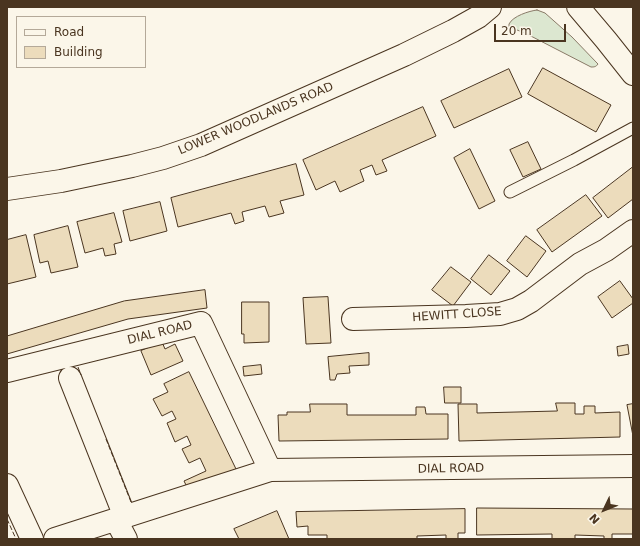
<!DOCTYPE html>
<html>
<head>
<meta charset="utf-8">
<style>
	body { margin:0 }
	#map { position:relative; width:640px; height:546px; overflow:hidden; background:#fbf6e9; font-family:"DejaVu Sans",sans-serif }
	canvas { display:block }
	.frame { position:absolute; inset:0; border:8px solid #4a3520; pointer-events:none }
	.legend { position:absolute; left:16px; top:16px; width:130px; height:52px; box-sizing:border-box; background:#fbf6e9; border:1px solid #b4a999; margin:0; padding:5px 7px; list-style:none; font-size:12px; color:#4a3520 }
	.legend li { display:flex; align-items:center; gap:8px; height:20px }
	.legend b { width:20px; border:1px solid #b4a999 }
	.north { position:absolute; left:584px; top:490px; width:40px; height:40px; -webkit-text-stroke:3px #fbf6e9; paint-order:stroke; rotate:227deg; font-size:11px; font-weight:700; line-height:16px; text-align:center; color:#4a3520 }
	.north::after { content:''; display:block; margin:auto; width:14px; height:18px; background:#4a3520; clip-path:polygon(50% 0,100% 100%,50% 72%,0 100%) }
	.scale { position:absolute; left:494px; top:24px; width:72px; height:18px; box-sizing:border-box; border:2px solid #4a3520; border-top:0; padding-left:5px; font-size:12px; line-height:14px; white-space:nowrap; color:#4a3520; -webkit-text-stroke:3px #fbf6e9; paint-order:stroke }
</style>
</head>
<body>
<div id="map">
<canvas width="640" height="546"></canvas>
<div class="frame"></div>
<ul class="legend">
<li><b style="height:5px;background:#fbf6e9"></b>Road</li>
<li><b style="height:11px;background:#ecdcbc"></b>Building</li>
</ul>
<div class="north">N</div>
<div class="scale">20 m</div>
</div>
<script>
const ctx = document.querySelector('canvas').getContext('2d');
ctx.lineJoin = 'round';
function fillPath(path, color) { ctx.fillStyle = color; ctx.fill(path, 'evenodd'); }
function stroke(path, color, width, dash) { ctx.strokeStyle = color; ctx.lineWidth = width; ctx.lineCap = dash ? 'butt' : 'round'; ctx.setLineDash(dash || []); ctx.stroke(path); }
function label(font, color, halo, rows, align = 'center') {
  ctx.font = font + ' "DejaVu Sans",sans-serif'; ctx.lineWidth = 3; ctx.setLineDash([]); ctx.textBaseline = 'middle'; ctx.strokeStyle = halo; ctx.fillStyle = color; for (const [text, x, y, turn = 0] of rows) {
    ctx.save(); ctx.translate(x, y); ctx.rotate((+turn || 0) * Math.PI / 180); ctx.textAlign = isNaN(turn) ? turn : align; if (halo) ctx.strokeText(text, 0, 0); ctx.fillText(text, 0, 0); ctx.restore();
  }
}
const green = new Path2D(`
	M537,10L545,13L572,37L597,63L598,64C596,67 594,67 591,67L525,33L509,27V24C513,16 529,11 537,10Z`);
fillPath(green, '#dce7d0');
stroke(green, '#887966', 1);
const building = new Path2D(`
	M543,68L611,105L596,132L528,94Z
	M509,69L522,97L454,128L441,101Z
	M423,107L436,136L382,160L387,171L376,175L372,165L360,170L364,181L340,192L335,181L316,190L303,160Z
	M528,142L541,169L523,177L510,150Z
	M470,149L495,201L479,209L454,158Z
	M296,164L304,195L280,201L284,213L269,217L265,206L242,212L244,221L235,224L231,213L178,227L171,198Z
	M633,167V199L608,218L593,198Z
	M586,195L602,216L552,252L537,230Z
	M160,202L167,231L130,241L123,211Z
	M114,213L122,242L114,244L116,254L105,256L103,248L85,253L77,222Z
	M68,226L78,267L51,273L48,261L40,263L34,235Z
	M26,235L36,277L7,284V240Z
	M526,236L546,251L527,277L507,261Z
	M489,255L510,271L491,295L471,279Z
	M451,267L471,282L453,306L432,290Z
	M620,281L633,299V303L612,318L598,297Z
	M205,290L207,308L128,319L7,354V336L124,301Z
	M328,297L331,343L306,344L303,298Z
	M242,302H269V342L244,343V334H242Z
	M162,342L165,349L175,344L183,361L151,375L141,351Z
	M628,345L629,354L618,356L617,347Z
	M369,353V365L349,366L350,373L337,374L335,380H330L328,357Z
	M261,365L262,374L244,376L243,367Z
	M189,372L236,469L189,491L184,481L206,471L200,458L189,463L182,449L191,445L187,436L175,442L167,423L176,419L172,411L162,416L153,399L168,392L164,384Z
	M444,387H461V403H445Z
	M556,403H575V414H584V406H595V413L620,412V437L459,441L458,404H477V413L557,411Z
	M310,404H347V415H416V407H425L426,414H448V439L279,441L278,415H287V412H310Z
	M633,404V436L627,405Z
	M477,508L633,509V534H612V539H604V536L575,535V539H552V534L477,535Z
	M465,509V533H458V539H446V535L417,536V539H327V535H308V526L297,527L296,512Z
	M277,511L289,539H239L234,529Z`);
fillPath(building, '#ecdcbc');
stroke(building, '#4a3520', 1);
const service = new Path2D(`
	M510,192L574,160L633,128`);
const minor = new Path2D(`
	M353,319L466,316L500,314L517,309L531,301L580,264L606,250L633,231
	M7,371L201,323L270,470
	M70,378L125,517
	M116,520L126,539
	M55,539L270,470L633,466`);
const tertiary = new Path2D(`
	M578,7L606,40L633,74
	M7,189L61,181L132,166L163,158L201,145L404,55L453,31L478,17L490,7`);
const primary = new Path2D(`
	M7,485L32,539`);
stroke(service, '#4a3520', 13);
stroke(minor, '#4a3520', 24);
stroke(tertiary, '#4a3520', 24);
stroke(primary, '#4a3520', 24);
stroke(service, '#fbf6e9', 11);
stroke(minor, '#fbf6e9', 22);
stroke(tertiary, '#fbf6e9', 22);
stroke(primary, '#fbf6e9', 22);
stroke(new Path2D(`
	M78,367L81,375
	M106,439L131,502
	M7,519L16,539`), '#4a3520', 1, [5, 2]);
label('12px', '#4a3520', '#fbf6e9', [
	["LOWER WOODLANDS ROAD",256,119,-23],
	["HEWITT CLOSE",457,315,-4],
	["DIAL ROAD",160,333,-14],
	["DIAL ROAD",451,469,-1]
]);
</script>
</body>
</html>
